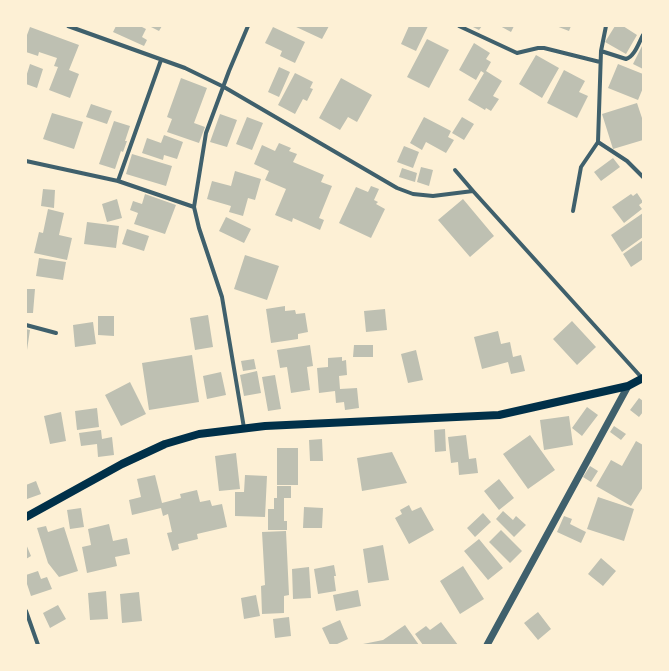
<!DOCTYPE html>
<html>
<head>
<meta charset="utf-8">
<style>
	body { margin:0 }
	#map { position:relative; width:669px; height:671px; overflow:hidden; background:#fdf0d5; font-family:"Nunito Sans",sans-serif }
	canvas { display:block }
	.frame { position:absolute; inset:0; border:27px solid #fdf0d5; pointer-events:none }
</style>
</head>
<body>
<div id="map">
<canvas width="669" height="671"></canvas>
<div class="frame"></div>
</div>
<script>
const ctx = document.querySelector('canvas').getContext('2d');
ctx.lineJoin = 'round';
function fillPath(path, color) { ctx.fillStyle = color; ctx.fill(path, 'evenodd'); }
function stroke(path, color, width, dash) { ctx.strokeStyle = color; ctx.lineWidth = width; ctx.lineCap = dash ? 'butt' : 'round'; ctx.setLineDash(dash || []); ctx.stroke(path); }
fillPath(new Path2D(`
	M116,26H140L146,29L142,37L147,40L144,46L113,32Z
	M149,26H162L159,31Z
	M294,26H329L322,39Z
	M409,26H428L416,51L401,44Z
	M471,26H482L479,30Z
	M500,26H514L511,32Z
	M556,26H571L569,31Z
	M615,26H623L637,35L626,54L605,42Z
	M30,27L79,45L69,70L79,74L70,98L49,90L58,67L54,66L57,58L39,52L38,56L26,52V35H27Z
	M273,27L305,42L295,63L280,56L282,51L265,43Z
	M427,39L449,50L429,88L407,77Z
	M474,43L490,53L486,59L491,62L486,71L502,81L493,96L499,99L491,111L486,108L485,110L468,100L484,73L481,71L476,80L459,70Z
	M643,44V69L633,64Z
	M536,55L559,68L542,98L519,84Z
	M30,64L43,69L37,88L26,84V77Z
	M618,64L643,74V88L638,100L608,88Z
	M279,67L290,72L279,97L268,92Z
	M564,70L585,81L579,92L588,96L577,118L547,103Z
	M295,73L313,82L310,88L313,89L307,101L303,99L295,114L278,105Z
	M181,78L207,88L194,123L205,127L199,143L167,132L172,119L167,117Z
	M341,78L372,95L357,122L348,117L340,130L319,118Z
	M637,103L643,121V140L613,149L602,114Z
	M91,104L112,111L107,124L86,117Z
	M52,113L83,122L74,149L43,139Z
	M220,114L237,120L227,147L210,142Z
	M247,117L263,123L252,150L236,144Z
	M424,117L451,131L448,137L454,140L446,153L426,142L422,150L410,143Z
	M462,117L474,124L464,140L452,133Z
	M114,121L130,126L125,141H127L123,152L121,151L115,169L99,164Z
	M164,135L183,142L177,159L164,155L163,160L142,153L147,138L161,143Z
	M279,143L291,148L289,151L297,154L293,162L324,175L321,182L332,186L319,218L324,220L320,230L293,218L292,222L275,215L286,189L265,180L269,171L254,164L262,145L275,151Z
	M404,146L419,152L413,168L397,162Z
	M132,154L172,166L166,186L126,174Z
	M613,158L620,167L601,181L594,172Z
	M421,167L433,170L429,186L417,182Z
	M402,168L417,173L415,182L399,177Z
	M235,171L261,179L255,200L248,198L243,216L229,212L231,206L207,199L212,181L231,186Z
	M371,186L379,189L374,200L378,202L376,204L385,209L371,238L339,223L356,187L368,192Z
	M43,189L55,190L54,208L41,206Z
	M637,193L643,202L639,205L642,209L624,223L612,207L631,194L633,196Z
	M145,194L176,205L165,234L134,224L138,213L130,210L133,201L142,204Z
	M117,199L122,218L107,222L102,204Z
	M463,199L494,236L470,257L438,220Z
	M48,209L64,213L59,235L72,238L67,260L34,253L39,232L43,233Z
	M643,213V237L622,252L611,235Z
	M226,217L251,229L244,243L219,231Z
	M87,222L119,226L116,248L84,244Z
	M127,229L149,236L144,251L122,244Z
	M643,240V259L631,267L623,254Z
	M245,255L279,266L267,300L234,289Z
	M39,258L66,262L63,280L36,276Z
	M26,289H35L33,313H26Z
	M285,306V311L295,310L296,314L305,313L308,332L298,334V339L271,343L266,309Z
	M385,309L387,330L366,332L364,311Z
	M208,315L213,347L195,350L190,318Z
	M98,316H114V336L98,335Z
	M572,321L596,347L577,365L553,339Z
	M93,322L96,344L75,347L73,325Z
	M26,329L30,330L27,350H26Z
	M498,331L501,344L510,342L513,357L521,355L525,371L511,374L508,362L482,369L474,337Z
	M310,345L313,366L307,367L310,390L291,393L287,367L280,368L277,350Z
	M354,345H373V357H353Z
	M416,350L423,380L408,383L401,354Z
	M192,355L199,402L149,410L142,363Z
	M342,357V361L346,360L347,375L339,376L340,389L357,388L359,408L345,410L344,402L336,403L335,391L319,393L317,368L328,367V358Z
	M254,359L256,369L243,371L241,361Z
	M257,371L261,393L244,396L240,375Z
	M221,372L226,395L207,399L203,376Z
	M275,375L281,409L268,411L262,377Z
	M130,382L146,414L121,426L105,395Z
	M639,398L643,401V412L639,417L630,410Z
	M587,407L598,415L582,436L572,428Z
	M97,408L99,427L77,430L75,411Z
	M61,412L66,441L50,444L44,416Z
	M569,416L573,445L544,450L540,420Z
	M614,426L626,434L621,440L610,432Z
	M445,429L446,451L435,452L434,430Z
	M101,430L102,439L112,437L114,455L98,457L97,444L81,446L79,433Z
	M466,435L469,459L476,458L478,473L459,475L458,462L451,463L448,437Z
	M530,435L555,470L528,489L503,454Z
	M322,439L323,461H310L309,440Z
	M636,441L643,445V487L631,506L596,486L611,460L622,466Z
	M277,448H298V485H277Z
	M392,452L407,483L362,491L357,458Z
	M236,453L240,489L219,491L215,456Z
	M590,466L598,471L591,482L583,477Z
	M155,475L162,503L181,498L180,494L197,490L200,502L210,500L212,506L222,504L227,527L197,534L198,539L178,544L179,549L172,551L167,533L172,532L168,514L163,516L161,508L132,515L129,500L141,497L137,479Z
	M245,475L267,476L265,517L235,516V492H244Z
	M499,479L514,498L499,510L484,491Z
	M36,481L41,494L27,499L26,485Z
	M277,486H291V498H284V521H287V530H268V509H274V498H277Z
	M598,497L634,509L624,541L587,529Z
	M409,505L412,511L421,507L434,530L409,544L395,518L402,514L400,510Z
	M304,507L323,508L322,528H303Z
	M81,508L84,527L70,529L67,510Z
	M503,511L513,520L516,516L526,525L514,537L496,519Z
	M483,513L491,522L475,537L467,528Z
	M564,516L572,519L570,524L586,532L581,543L557,532Z
	M109,524L113,541L127,538L130,554L115,557L117,566L87,573L82,547L91,545L88,529Z
	M46,526L48,532L64,527L78,571L59,577L48,563L37,528Z
	M501,530L522,551L510,563L489,542Z
	M286,531L289,595L284,596V613L262,614L261,586L265,585L262,532Z
	M479,539L503,568L488,580L464,551Z
	M26,544L31,556L26,559Z
	M383,545L389,580L368,583L363,549Z
	M601,558L616,571L603,586L588,574Z
	M334,565L336,576H334L336,591L318,594L314,569Z
	M463,566L484,599L460,614L440,581Z
	M309,567L311,598L293,599L292,569Z
	M38,571L41,579L47,577L52,589L31,596L26,581V575Z
	M358,590L361,606L336,611L333,595Z
	M106,591L108,619L90,620L88,593Z
	M139,592L142,621L122,623L120,594Z
	M256,595L260,616L244,619L241,598Z
	M58,605L66,619L50,628L43,613Z
	M538,612L551,629L538,640L524,623Z
	M289,617L291,636L275,638L273,619Z
	M340,620L348,639L335,645H330L322,628Z
	M441,622L458,645H423L415,634L426,626L430,630Z
	M405,625L419,645H364L363,644L383,640Z`), '#bec0b2');
stroke(new Path2D(`
	M68,26L185,68L224,87L397,188L413,194L433,196L473,191L642,378
	M459,26L517,53L538,48H544L600,62
	M601,51L626,59C635,56 639,42 643,35
	M598,142L627,161L643,177
	M26,161L118,181L194,207
	M455,170L473,191
	M118,181L161,60
	M573,211L581,167L598,142L601,51L606,26
	M26,325L56,333
	M244,428L222,297L199,228L194,207L206,133L229,71L248,26
	M26,611L38,645`), '#3f606c', 4);
stroke(new Path2D(`
	M487,645L628,386`), '#3f606c', 7);
stroke(new Path2D(`
	M26,517L122,464L165,444L199,434L265,426L499,415L628,386L643,378`), '#003049', 8);
</script>
</body>
</html>
